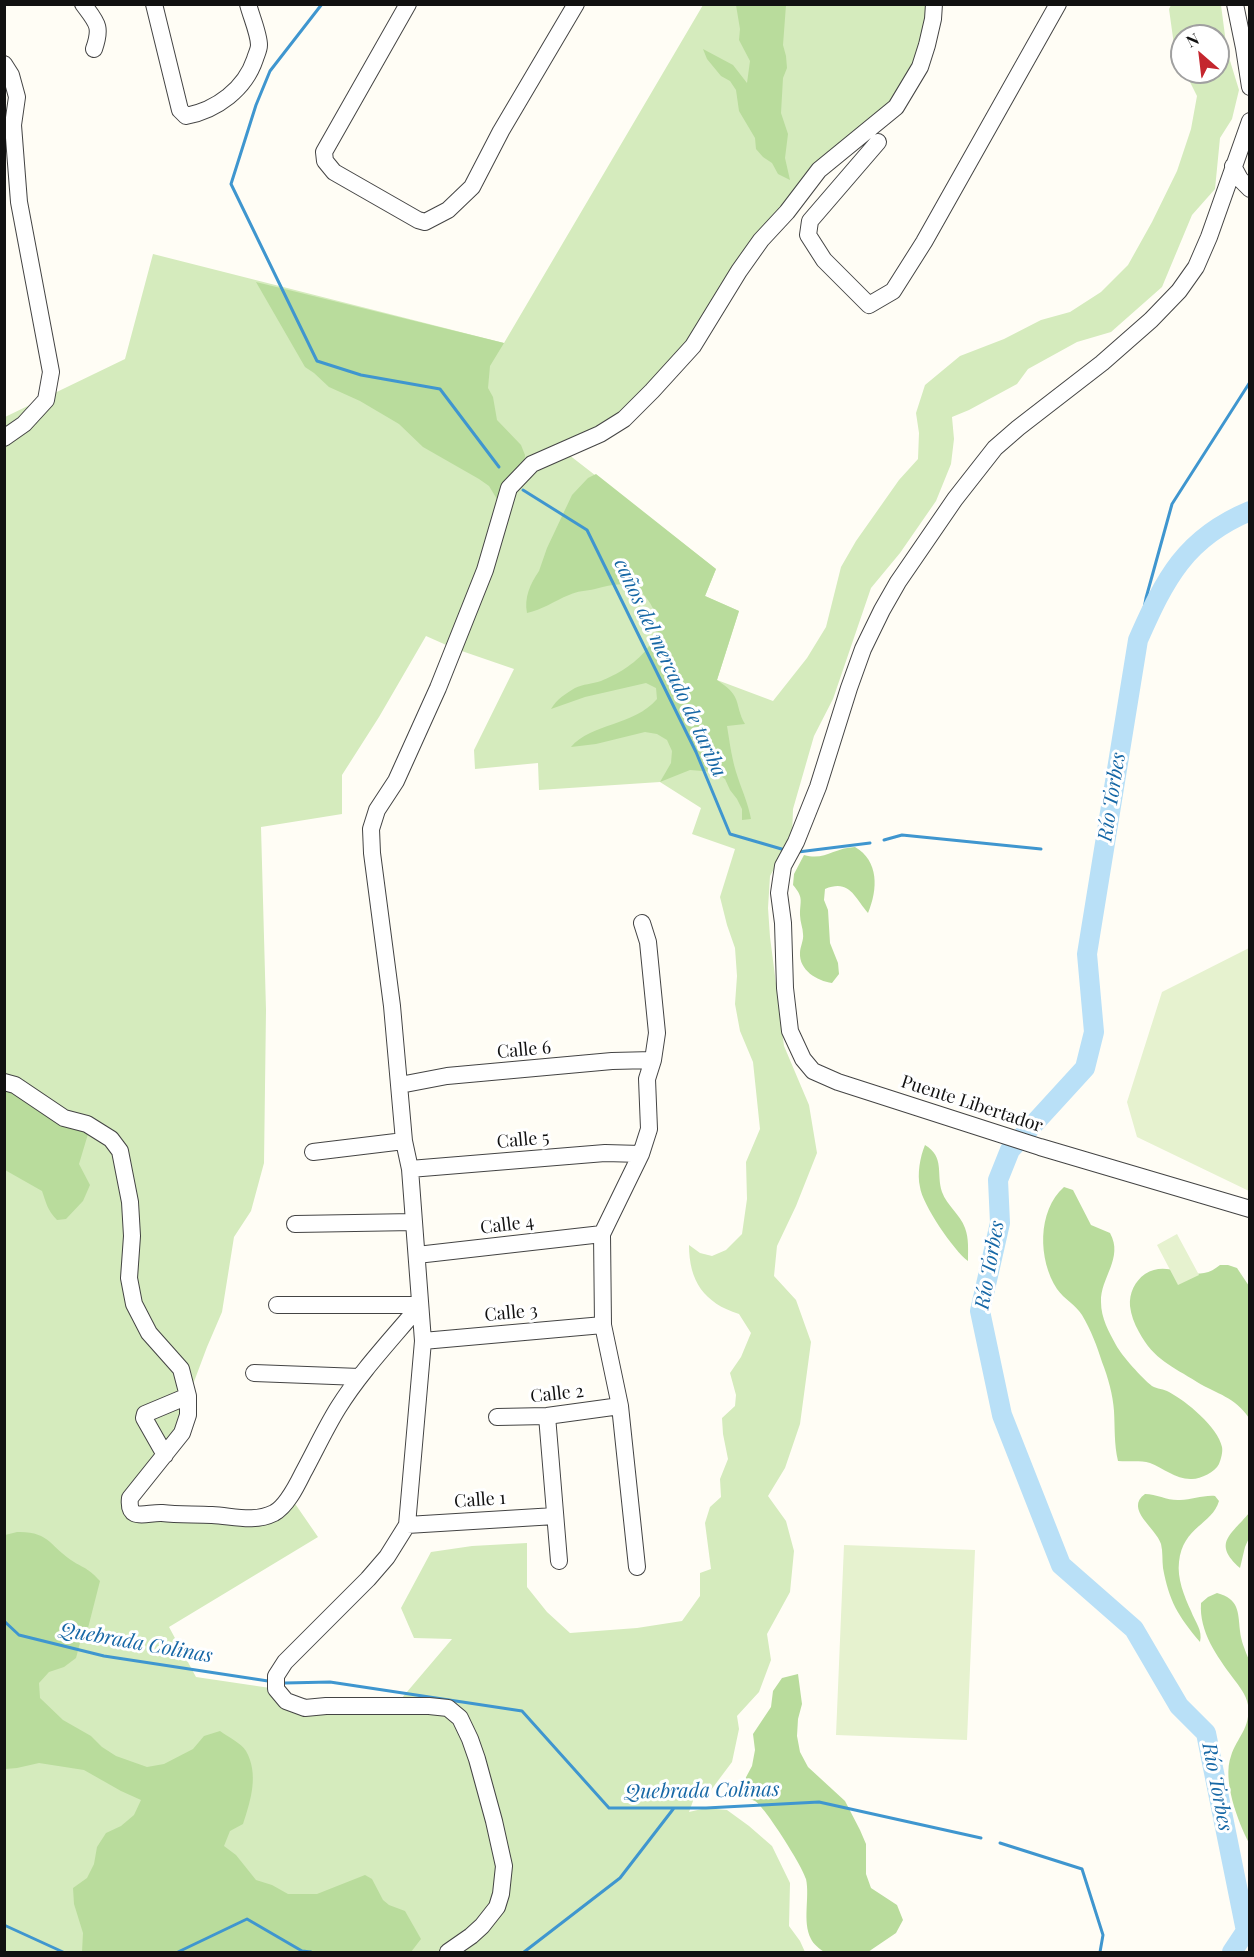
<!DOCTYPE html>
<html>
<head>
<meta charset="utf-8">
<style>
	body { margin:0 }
	#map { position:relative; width:1254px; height:1957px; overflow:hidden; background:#fffdf5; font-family:"Playfair Display",serif }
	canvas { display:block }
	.frame { position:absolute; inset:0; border:6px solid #111; pointer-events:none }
	.north { position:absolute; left:1170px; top:24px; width:60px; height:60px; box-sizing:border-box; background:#fff; border:2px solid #a0a0a0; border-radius:50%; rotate:332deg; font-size:16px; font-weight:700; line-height:24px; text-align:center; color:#111 }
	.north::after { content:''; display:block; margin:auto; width:21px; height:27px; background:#c4262e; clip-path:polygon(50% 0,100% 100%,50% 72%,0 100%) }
</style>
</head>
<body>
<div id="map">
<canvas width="1254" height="1957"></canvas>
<div class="frame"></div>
<div class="north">N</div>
</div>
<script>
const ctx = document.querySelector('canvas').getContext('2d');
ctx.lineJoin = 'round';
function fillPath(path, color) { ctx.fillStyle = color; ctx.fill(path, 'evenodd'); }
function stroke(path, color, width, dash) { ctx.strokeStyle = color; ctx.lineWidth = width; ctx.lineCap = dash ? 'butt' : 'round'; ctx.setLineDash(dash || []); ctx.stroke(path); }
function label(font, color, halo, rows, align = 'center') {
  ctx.font = font + ' "Playfair Display",serif'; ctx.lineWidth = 6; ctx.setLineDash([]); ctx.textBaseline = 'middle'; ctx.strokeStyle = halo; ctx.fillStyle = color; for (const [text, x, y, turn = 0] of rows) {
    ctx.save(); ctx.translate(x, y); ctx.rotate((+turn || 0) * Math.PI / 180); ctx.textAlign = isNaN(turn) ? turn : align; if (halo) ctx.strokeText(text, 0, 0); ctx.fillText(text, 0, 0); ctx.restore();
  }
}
fillPath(new Path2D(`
	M703,5H927L917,77L819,170L652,391L564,451L716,569L705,596L739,611L717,680L773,701L807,658L826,627L841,567L856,541L899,480L918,459L919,433L916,413L925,385L960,356L1004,339L1041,320L1070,312L1101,292L1128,265L1152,222L1177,171L1191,129L1197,96L1185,72H1218V36H1182V65L1174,45L1169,9L1171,5H1221L1227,51L1239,90L1232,119L1220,138L1215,189L1192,215L1162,287L1111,332L1077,342L1028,369L1017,384L969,410L952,417L954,439L951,464L936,501L900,553L871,588L833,699L814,736L793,809L792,837L770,876L768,908L770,937L784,1046L809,1105L817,1153L796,1206L777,1246L774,1276L796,1300L811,1342L800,1424L785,1468L768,1496L786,1521L794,1551L790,1592L767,1634L771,1660L759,1692L737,1716L739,1729L732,1762L711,1790L697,1793L689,1788L693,1801L689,1812L706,1808L727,1810L749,1826L772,1846L790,1883L789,1926L800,1941L805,1952H5V417L125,359L153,254L504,343ZM426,636L453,648L514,669L474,750L475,769L538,763L539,790L660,782L701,808L692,834L735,849L720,897L727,925L735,948L737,976L735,1004L740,1031L753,1062L760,1129L746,1162L747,1199L742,1234L726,1250L712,1256L700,1253L689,1245C689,1281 704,1303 739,1314L751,1333L741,1357L730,1373L736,1395L735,1406L722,1418L723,1434L728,1459L720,1479L721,1497L710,1507L705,1523L711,1569L700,1573V1596L682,1621L637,1628L570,1633L547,1612L527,1587V1543L472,1546L431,1552L401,1608L414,1638L452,1639L395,1706L287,1701L277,1689L196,1677L169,1627L318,1537L289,1495L276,1511L132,1509L189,1414V1395L207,1347L222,1312L234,1237L251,1211L264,1163L266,1010L261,827L342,814V775L379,717Z`), '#d5ebbd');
fillPath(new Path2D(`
	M736,5H786L783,45L786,56L787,68L783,78L781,113L788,134L785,158L790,180L778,174L772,163L763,157L756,149L755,138L739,111L736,90L730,81L721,76L707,59L703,49L733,65L747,83L750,61L739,40L740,29Z
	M256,282L504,343L490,366L488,388L493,397L497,420L521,445L525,455L524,467L500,504L489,486L479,479L423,447L399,424L360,401L329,387L314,373L305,367Z
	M596,474L716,569L705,596L739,611L717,680C724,685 731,689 735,697C739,705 739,715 745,724L727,726C730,744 732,761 738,778C743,793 748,803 751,819L742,820V809L737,799L730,790L725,779L715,772L690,770L660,782L671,763L672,751L667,740L657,734L645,732L596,744L571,747C591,723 634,726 657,699L656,688L646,683L585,697L551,709C557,699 565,694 575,688C583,684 592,684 601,681C632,669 675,637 648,600C634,579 616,583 595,589C586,591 577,591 569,595C554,601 542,610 527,613C524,598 530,584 539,571L547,548L572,495L588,478Z
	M855,847C879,861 878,889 868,913C854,897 850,879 825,889L824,900L828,910L830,943L838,963L839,974L832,983C817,981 799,970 800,953C800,947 804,940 803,934C803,928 800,922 800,915C800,900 804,898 793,885L794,874L804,855C825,861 833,848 855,847Z
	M4,1082L88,1134L79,1164L90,1185L83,1201L66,1219L57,1220C47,1210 46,1202 42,1191L5,1170Z
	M925,1145C945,1157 936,1173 942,1192C947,1206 960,1214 965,1228C969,1238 968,1251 968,1261C954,1251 922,1204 920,1187C917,1174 920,1157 925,1145Z
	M1064,1187L1073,1190L1091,1225L1110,1233C1124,1258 1100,1278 1101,1302C1101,1318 1109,1332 1116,1345C1122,1356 1142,1378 1152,1386C1157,1389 1164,1389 1169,1392C1186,1401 1218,1427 1222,1447C1223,1452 1221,1459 1219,1464C1215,1472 1201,1479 1192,1479C1177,1480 1163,1468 1150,1463C1140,1460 1129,1462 1118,1461C1114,1444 1115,1428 1114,1411C1113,1395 1108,1377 1102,1362C1097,1346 1091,1330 1082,1315C1076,1305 1064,1299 1057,1289C1038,1260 1037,1211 1064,1187Z
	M1220,1265H1228L1237,1268L1249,1286V1418C1235,1397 1217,1394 1197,1382C1172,1366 1154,1360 1139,1332C1134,1323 1131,1315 1130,1306C1129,1293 1135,1281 1145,1274C1165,1261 1183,1277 1204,1273C1210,1272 1215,1269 1220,1265Z
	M1145,1494C1157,1494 1168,1501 1180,1500C1192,1500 1203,1495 1215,1496L1219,1501C1212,1525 1183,1526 1179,1562C1177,1578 1184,1596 1191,1611C1195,1622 1203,1630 1200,1642C1178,1616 1169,1601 1163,1568C1162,1560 1163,1552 1161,1544C1156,1528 1124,1509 1145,1494Z
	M1249,1513V1538L1245,1547L1240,1568C1212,1543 1231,1535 1249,1513Z
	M17,1532C50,1531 50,1547 74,1562C87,1570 88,1568 100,1581L88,1628L80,1643L76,1658L64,1667L49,1672L39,1683L40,1698L63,1720L91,1736L102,1747L116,1756L147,1767L164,1764L193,1749L204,1736L220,1731C228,1737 241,1743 246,1751C259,1774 251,1800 243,1824L230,1831L224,1846L236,1855L256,1880L272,1885L288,1894H317L365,1875L372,1879L383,1900L389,1905L405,1911L421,1939L411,1952H82L83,1933L74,1904L73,1888L87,1878L94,1864L97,1847L106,1833L121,1826L134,1815L141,1800L121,1791L84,1770L39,1763L17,1768L5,1769V1535Z
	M1217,1593C1239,1599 1238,1611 1240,1631C1241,1641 1245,1650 1249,1660V1843C1238,1822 1222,1780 1231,1756C1237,1737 1251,1728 1248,1705C1246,1694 1239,1686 1233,1678C1217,1656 1199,1632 1201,1603L1208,1597Z
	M798,1674L802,1704L798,1719L797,1736L800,1752L808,1767L845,1801L860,1830L866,1844V1874L871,1888L897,1905L903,1920L896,1933L868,1952H824C820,1949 813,1944 811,1939C802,1921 810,1898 806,1879C803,1867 765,1807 755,1801C751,1799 746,1798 742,1796L744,1781L752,1766L755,1750L753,1734L771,1707L773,1691L782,1678Z`), '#b9dc9c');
fillPath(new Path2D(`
	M1249,948V1191L1137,1137L1127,1102L1162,992Z
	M1177,1234L1199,1275L1178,1285L1157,1245Z
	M844,1545L975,1550L967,1740L836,1735Z`), '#e6f2cf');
stroke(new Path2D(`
	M322,4L270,71L256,105L231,184L317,361L361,375L440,389L499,467
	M523,490L587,530L696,752L730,834L785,850
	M1138,640L1146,598L1172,504L1250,382
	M884,840L902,835L1041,849
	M798,852L870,843
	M4,1621L19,1635L104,1656L268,1681
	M285,1683L330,1682L522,1711L609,1808H706L819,1802L981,1838
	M1000,1843L1082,1869L1103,1935L1100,1952
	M4,1925L63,1952
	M178,1952L247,1919L302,1951L311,1952
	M524,1952L620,1878L674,1808`), '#3f96cf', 3);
stroke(new Path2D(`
	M1232,1952L1246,1931L1206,1733L1179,1706L1134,1629L1061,1565L1002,1415L980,1311L1000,1223L998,1180L1010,1150L1085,1068L1094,1032L1087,954L1138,640C1165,579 1185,538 1250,511`), '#b9e0f7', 20);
const minor = new Path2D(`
	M83,4C97,23 102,26 94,49
	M154,4L180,110L186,116C217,110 245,89 255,59C256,55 259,50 259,45C259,34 251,16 248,4
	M408,4L324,152L325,161L334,172L418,220L425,222L448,210L472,187L501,131L576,4
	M1235,4L1244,48L1250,87
	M4,64L11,75L17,97L13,125L19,202L51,372L46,400L24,424L4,438
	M1250,121L1209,237L1196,267L1179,291L1151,320L1102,363L1018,428L995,448L955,499L898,582L882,610L863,649L849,688L818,787L796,842L783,866L779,893L783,923L785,988L790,1031L803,1059L813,1071L838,1082L1040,1147L1250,1209
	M878,142L810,221L808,235L824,260L869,305L893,291L924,242L1058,4
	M1233,166L1240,179L1250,189
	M4,1082L15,1085L64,1118L87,1124L111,1139L120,1151L130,1202L132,1236L129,1278L134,1304L149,1333L181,1369L188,1396V1415L182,1433L130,1498C127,1523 147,1512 162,1513C178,1515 195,1514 212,1515C233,1516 254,1523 274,1513C287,1506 297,1485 303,1473C315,1451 325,1429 338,1408C361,1371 392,1339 420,1305
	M400,1085L447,1076L612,1061L653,1060
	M313,1152L404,1141
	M410,1169L605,1153L641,1154
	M295,1224L414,1222
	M417,1255L602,1234
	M277,1305H420
	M423,1341L603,1325
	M254,1373L360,1377
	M547,1416L559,1561
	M497,1417L547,1416L620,1406
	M165,1455L144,1418L145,1414L188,1396
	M407,1525L555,1516
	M637,1567L620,1406L603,1325L602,1234L641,1154L649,1129L647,1079L653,1060L657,1033L648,942L642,923
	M448,1952L471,1936L482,1926L497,1907L501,1894L504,1866L494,1821L477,1759L470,1739L460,1718L448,1708L429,1706H326L305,1708L286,1701L276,1689V1676L285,1662L368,1579L387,1557L407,1525L423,1341L410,1169L404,1141L392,1006L372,853L371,829L377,810L396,781L438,688L485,570L509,488L532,464L600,434L624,419L652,391L693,346L739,271L761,240L787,212L819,170L896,107L920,67L927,45L933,19L934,4`);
stroke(minor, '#444', 18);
stroke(minor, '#fff', 16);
label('18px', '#111', '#fff', [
	["Calle 6",524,1050,-5],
	["Puente Libertador",972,1104,18],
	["Calle 5",523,1140,-5],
	["Calle 4",507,1225,-7],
	["Calle 3",511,1313,-5],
	["Calle 2",557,1394,-6],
	["Calle 1",480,1500,-4]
]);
label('italic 20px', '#1768a6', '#fff', [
	["caños del mercado de tariba",670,668,65],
	["Río Torbes",1112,797,-81],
	["Río Torbes",990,1265,-80],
	["Quebrada Colinas",136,1643,10],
	["Río Torbes",1217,1787,79],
	["Quebrada Colinas",702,1791,-1]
]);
</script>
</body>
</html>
